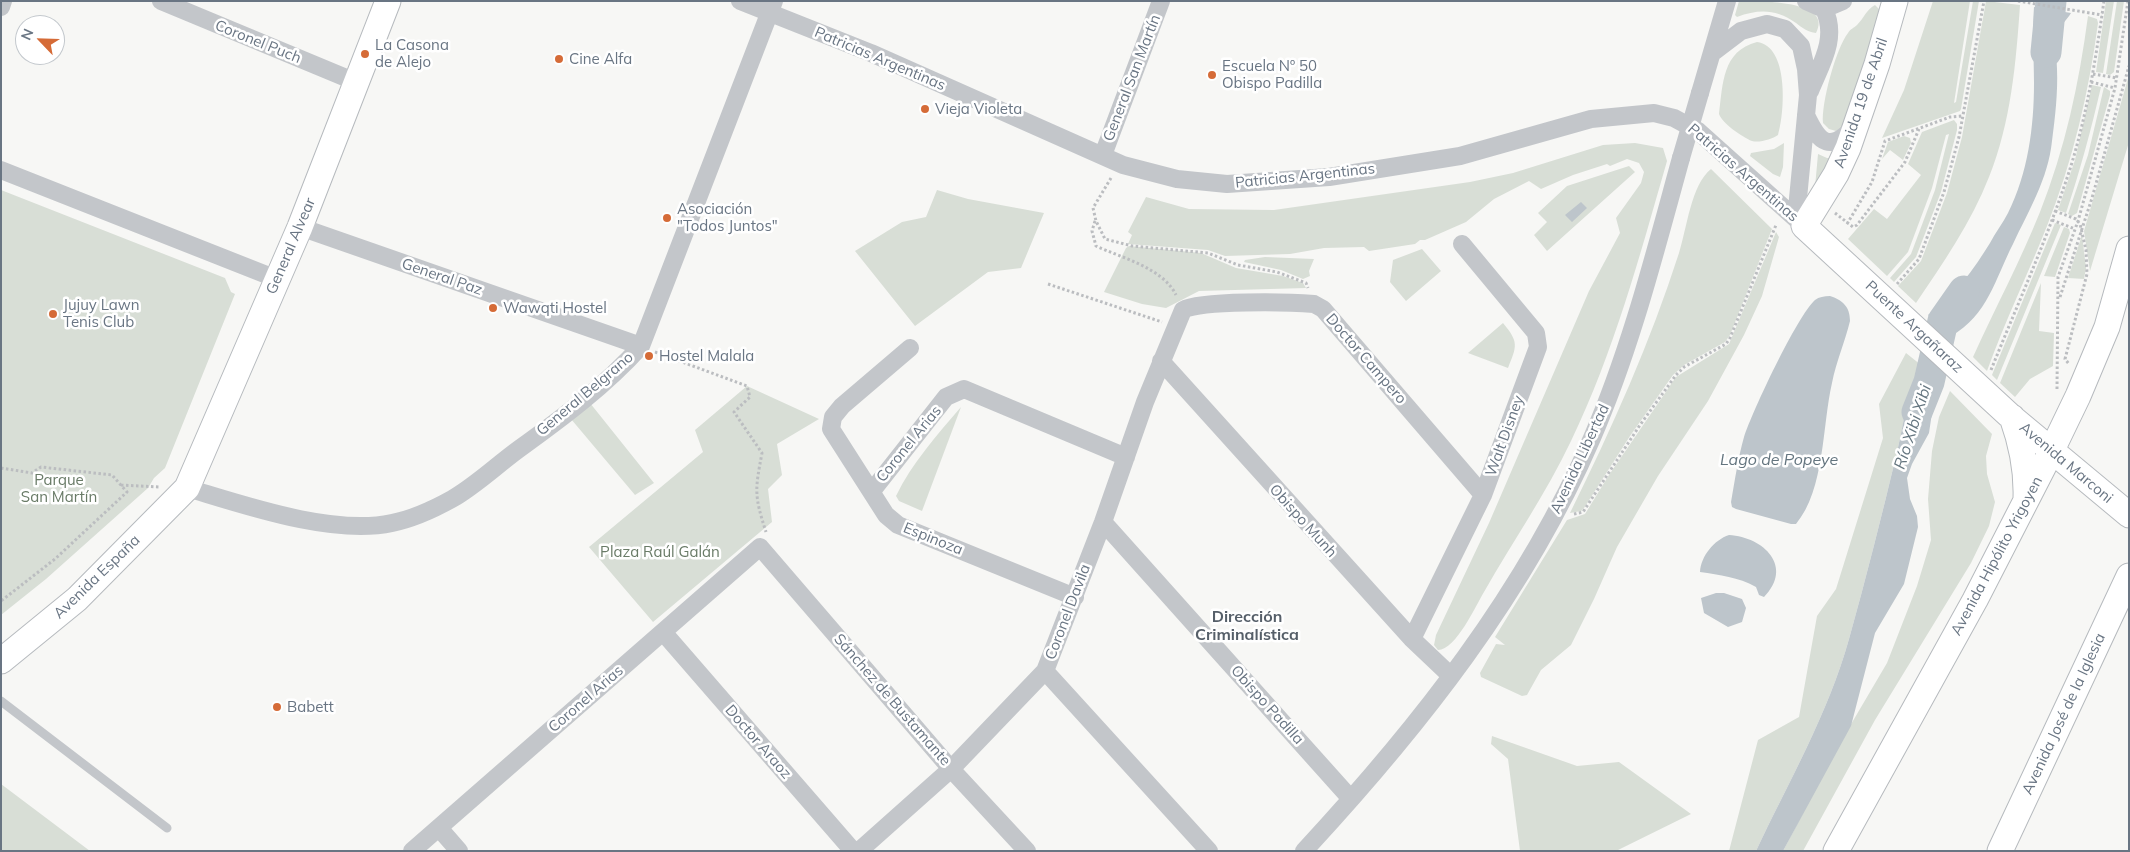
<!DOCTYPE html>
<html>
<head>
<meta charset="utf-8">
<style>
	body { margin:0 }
	#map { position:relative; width:2130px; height:852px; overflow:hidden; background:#f7f7f5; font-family:Mulish,sans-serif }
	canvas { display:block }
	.frame { position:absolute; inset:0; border:2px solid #697583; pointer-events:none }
	.north { position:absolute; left:15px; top:15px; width:50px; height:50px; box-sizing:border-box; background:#fff; border:1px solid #c3c8cd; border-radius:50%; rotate:294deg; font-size:14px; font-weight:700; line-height:20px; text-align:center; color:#697583 }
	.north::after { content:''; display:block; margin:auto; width:18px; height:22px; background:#d56b37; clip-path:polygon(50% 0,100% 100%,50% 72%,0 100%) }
</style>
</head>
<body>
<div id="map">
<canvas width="2130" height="852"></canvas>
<div class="frame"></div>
<div class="north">N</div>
</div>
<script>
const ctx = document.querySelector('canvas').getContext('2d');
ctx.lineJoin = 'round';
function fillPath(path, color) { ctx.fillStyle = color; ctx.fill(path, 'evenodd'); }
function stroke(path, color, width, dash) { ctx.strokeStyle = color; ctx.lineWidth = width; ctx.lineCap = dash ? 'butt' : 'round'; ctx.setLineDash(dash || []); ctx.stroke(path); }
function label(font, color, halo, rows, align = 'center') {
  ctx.font = font + ' Mulish,sans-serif'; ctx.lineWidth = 5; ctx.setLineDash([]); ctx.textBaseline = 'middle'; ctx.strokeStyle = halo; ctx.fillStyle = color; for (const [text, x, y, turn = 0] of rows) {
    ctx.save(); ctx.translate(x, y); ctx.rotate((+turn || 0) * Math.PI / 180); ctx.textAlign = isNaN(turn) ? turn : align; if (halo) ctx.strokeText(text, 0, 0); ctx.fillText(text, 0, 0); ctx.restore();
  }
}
fillPath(new Path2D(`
	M1739,1C1759,1 1834,0 1816,33C1808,32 1802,28 1796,23C1776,9 1759,9 1737,17L1735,15Z
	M1933,1H1970L1954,103L1956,102L1973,1H1979L1961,109L1960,111L1882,138L1904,90Z
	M1986,1L2020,5C2016,63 2011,122 1989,177C1971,223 1943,263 1916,303L1898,286L1921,261L1947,193L1962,137Z
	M2106,1H2114L2103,73L2096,72Z
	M2117,1H2124L2114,72L2110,75L2106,74Z
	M1875,5L1882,12L1843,127L1836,131L1829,129L1823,123C1821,104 1836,48 1848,33C1850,29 1854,28 1857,25C1864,18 1866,10 1875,5Z
	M2088,16L2097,19L2098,23C2089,92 2073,160 2047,226C2028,274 2005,321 1987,371L1973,357C1995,308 2020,262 2040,212C2065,149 2079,84 2088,16Z
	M1757,42C1789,46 1785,112 1778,135C1772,139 1760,143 1752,141C1742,137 1722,123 1719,114C1723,84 1722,51 1757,42Z
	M2129,75V142L2090,271L2084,231Z
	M2092,85L2101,87C2091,130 2080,171 2066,213L2058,210L2075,160Z
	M2104,87L2110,91V95L2077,213L2072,216L2068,214L2088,155Z
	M1954,120L1957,124V130L1941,192L1916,257L1894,282L1890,278L1911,254L1935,190L1949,134L1946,135L1932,188L1908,252L1887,276L1848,239L1874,209L1887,219L1921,175L1908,164L1922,132Z
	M1904,136L1910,138L1911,143L1903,160L1890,150L1882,159L1888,142Z
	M1635,143L1663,148L1667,161C1640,255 1614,352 1571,441C1546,494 1513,541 1484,592C1476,605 1456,650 1438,650L1434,645L1436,635L1489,523L1589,291L1620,233L1616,218L1641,183L1644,172L1639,163L1627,159L1610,166L1607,164L1573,175L1541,189L1529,181L1494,199L1466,222L1425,240H1420L1415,244L1369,251L1364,247L1324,248L1290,254L1225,256L1208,250L1128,244L1132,235L1128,232L1146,197L1189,209L1274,210L1470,182L1513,173L1603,145Z
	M1784,143L1783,167L1780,177L1773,174L1750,156L1751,153L1774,149Z
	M1818,154L1827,158H1835L1815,187Z
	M1629,166L1635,172L1547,251L1534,235L1547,222L1538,213L1567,186Z
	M1711,169L1772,229L1730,335L1725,342L1684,365L1673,375L1630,436L1584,508L1581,511L1570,513C1612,428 1650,343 1679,253C1687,228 1691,185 1711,169Z
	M1,190L225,278L231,292L235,294L165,468L154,478L148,488L46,579L1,615Z
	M937,190L968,199L1044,213L1021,268L988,272L915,326L855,251L902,222L926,217Z
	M2055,223L2061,225L1997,380L1992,375L1994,370Z
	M2064,227L2069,229L2070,233L2055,277L2044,276Z
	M1776,232L1779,237L1762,296L1744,335L1708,401L1658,476L1617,547L1594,599L1571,645L1541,670L1527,695L1522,696L1481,677L1480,673L1496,644L1505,645L1495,637L1567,520L1585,514L1609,475L1676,377L1729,344Z
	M2082,235L2086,268L2084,279L2068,278Z
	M1129,246L1201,253L1236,268L1283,276L1303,283L1306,288L1199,291L1166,308L1142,304L1104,292L1126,248Z
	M1422,249L1441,271L1406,301L1390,282L1393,260Z
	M1265,257L1314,259L1309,271L1310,276L1303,279L1281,270L1244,262L1245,260Z
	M2041,283L2039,331L2054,333L2053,366L2030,379L2015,397L2000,383Z
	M1503,323C1519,342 1517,346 1508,368L1468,353Z
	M1906,353L1921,365C1908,393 1904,422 1897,452C1882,515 1866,578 1849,639C1828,714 1789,781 1756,851H1729L1758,740L1799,717L1817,616L1836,589L1883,438L1879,404Z
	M747,386L819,419L777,444L782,475L768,489L772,522L653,622L589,547L703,452L695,430Z
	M1950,391L1992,434L1986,456L1987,474L1995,502L1989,526L1971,563L1875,720L1803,851H1783L1837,748L1887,663L1917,586L1931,540L1928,499L1932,451L1939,417Z
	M590,403L654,483L635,495L571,419Z
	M961,407L922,511L899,501L896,496C912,463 937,435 961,407Z
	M1492,736L1577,766L1619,762L1691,814L1616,851H1520L1508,759L1491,744Z
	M1,784L90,851H1Z`), '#d8ded6');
fillPath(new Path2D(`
	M2034,7L2071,13C2067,20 2061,24 2058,32C2053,45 2057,57 2057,69C2058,93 2055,118 2052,141C2048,179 2029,210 2013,244C1995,279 1988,315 1951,336L1928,315C1954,297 1974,269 1990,243C1995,233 2003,223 2008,213C2028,173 2034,127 2034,83C2034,58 2032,32 2034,7Z
	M1581,202L1587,208L1572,222L1565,215Z
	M1830,296C1842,300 1850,306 1850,321C1845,342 1836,362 1832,383C1822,426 1825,489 1796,524H1791L1736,509L1732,507L1731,502C1735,480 1738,458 1744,437C1752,412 1797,316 1815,300C1819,297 1824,296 1830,296Z
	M1921,365L1937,379L1929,433L1912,464L1907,478L1910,499L1917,516L1918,527L1904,584L1875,633L1851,726L1783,851H1756C1789,781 1828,714 1849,639C1866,578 1882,515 1897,452C1904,423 1907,392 1921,365Z
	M1729,535C1764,537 1794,567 1764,597L1759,595L1756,587C1738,577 1720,575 1700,572C1701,556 1714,540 1729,535Z
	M1716,593H1724L1742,599L1746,608L1742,622L1728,627L1704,613L1701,598Z`), '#bdc5cb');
stroke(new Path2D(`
	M2046,52L2051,1
	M1917,412L1929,382L1943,321L1964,291`), '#bdc5cb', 31);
const secondary = new Path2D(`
	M1895,1L1877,64L1848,148L1836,174L1804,226L2009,415L2129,515
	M2012,417C2022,445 2027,469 2026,498
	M1,661L77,599L187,488L300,227L388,1
	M1836,851L1975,600L2051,452L2078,396L2107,327L2129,249
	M2000,851L2129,576`);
stroke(secondary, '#b6babe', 27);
stroke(new Path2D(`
	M2018,1L2102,15
	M2093,74L2117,78
	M2091,82L2115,88
	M1111,178L1093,208L1096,221L1105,239L1132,246L1208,253L1238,265L1277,272L1306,283L1308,288
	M2055,211L2076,219L2080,224L2086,250L2087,274L2065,359L2069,364
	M1835,213L1853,227L1857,225L1905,162L1919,129
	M2052,220L2075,229
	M1095,221L1092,231L1096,246C1122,258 1163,268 1176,295
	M1847,224L1872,182L1885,141L1950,117L1962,116
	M1048,284L1162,322
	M1897,284L1919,259L1944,192L1959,137L1984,1
	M2060,297L2092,198L2129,66
	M655,352L747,386L750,397L734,412L762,453C755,490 754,495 766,532
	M1991,370C2018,303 2048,237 2070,169C2087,115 2096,57 2104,1
	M2057,389L2058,277L2078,221L2115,88L2128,1
	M1,468L32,473L41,467L112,475L127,492L55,559L1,601
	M121,485L160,487
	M1574,514L1583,512L1640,425L1676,375L1684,367L1726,344L1730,338L1776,225`), '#bbbdc0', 3, [2.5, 2.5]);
stroke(new Path2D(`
	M1,701L167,828`), '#c3c6ca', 9);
stroke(new Path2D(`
	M161,1L356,82
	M740,1L871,53L1123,165L1177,179L1227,184L1329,177L1460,156L1591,119L1654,113L1674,118L1698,131L1804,226
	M1806,1L1824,9
	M1,7L3,1
	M1824,9L1843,1
	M1712,53L1741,31L1767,24L1785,29L1801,46L1806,69L1808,95L1796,219
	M1810,91C1821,64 1838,38 1824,9
	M1700,93L1727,1
	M1806,115C1820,145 1830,152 1855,126
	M1103,155L1161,1
	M1,170L277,279
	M300,227L641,346
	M910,348L842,406L833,417L831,429L886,515L898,525L1075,597
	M1161,361L1412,639L1451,676
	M187,488C244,505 333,536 392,523C412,519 434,509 452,499C475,486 497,465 519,449C562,418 605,386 641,346L774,1
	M872,491L946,397L964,389L1126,457
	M1103,522L1351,799
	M663,632L853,851
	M1412,639L1483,495L1538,347L1536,333L1462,244
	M1045,671L1209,851
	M439,828L459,851
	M412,851L760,547L951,769L1027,851
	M859,851L951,769L1045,671L1103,522L1145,402L1183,310C1201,300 1289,302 1314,304L1323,309L1483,495
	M1304,851C1418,728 1525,593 1592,438C1631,348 1655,252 1681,158`), '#c3c6ca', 18);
stroke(secondary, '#fff', 25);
stroke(new Path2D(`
	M1681,158L1700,93`), '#c3c6ca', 18);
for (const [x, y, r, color] of [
	[365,54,5,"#d56b37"],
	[559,59,5,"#d56b37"],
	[1212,75,5,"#d56b37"],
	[925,109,5,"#d56b37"],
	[667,218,5,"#d56b37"],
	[493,308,5,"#d56b37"],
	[53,314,5,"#d56b37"],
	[649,356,5,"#d56b37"],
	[277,707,5,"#d56b37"]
]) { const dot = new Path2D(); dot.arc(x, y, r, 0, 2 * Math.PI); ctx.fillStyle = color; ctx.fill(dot); stroke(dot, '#fff', 2); }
label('15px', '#697583', '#fff', [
	["Coronel Puch",258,42,22],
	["Patricias Argentinas",880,59,23],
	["General San Martín",1132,78,-69],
	["Avenida 19 de Abril",1861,103,-71],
	["Patricias Argentinas",1743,173,41],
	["Patricias Argentinas",1305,176,-6],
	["General Alvear",291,246,-67],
	["General Paz",442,277,19],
	["Puente Argañaraz",1914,327,43],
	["Doctor Campero",1366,359,49],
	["General Belgrano",585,394,-40],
	["Walt Disney",1505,436,-70],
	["Coronel Arias",909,444,-51],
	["Avenida Libertad",1580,459,-65],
	["Avenida Marconi",2066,463,40],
	["Obispo Munh",1303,521,48],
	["Espinoza",933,539,22],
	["Avenida Hipólito Yrigoyen",1997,556,-62],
	["Avenida España",97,577,-44],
	["Coronel Davila",1068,612,-69],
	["Coronel Arias",586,699,-41],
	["Sánchez de Bustamante",892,700,49],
	["Obispo Padilla",1267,705,48],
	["Avenida José de la Iglesia",2064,714,-65],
	["Doctor Araoz",758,742,49]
]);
label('15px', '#697583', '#fff', [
	["La Casona",375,45],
	["de Alejo",375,62],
	["Cine Alfa",569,59],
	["Escuela Nº 50",1222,66],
	["Obispo Padilla",1222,83],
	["Vieja Violeta",935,109],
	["Asociación",677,209],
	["\"Todos Juntos\"",677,226],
	["Jujuy Lawn",63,305],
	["Tenis Club",63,322],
	["Wawqti Hostel",503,308],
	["Hostel Malala",659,356],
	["Babett",287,707]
], 'left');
label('15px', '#697b67', '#fff', [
	["Parque",59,480],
	["San Martín",59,497],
	["Plaza Raúl Galán",660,552]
]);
label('italic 16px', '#64757f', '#fff', [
	["Río Xibi Xibi",1913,427,-72],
	["Lago de Popeye",1779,460]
]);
label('bold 16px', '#565f69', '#fff', [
	["Dirección",1247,617],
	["Criminalística",1247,635]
]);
</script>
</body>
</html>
